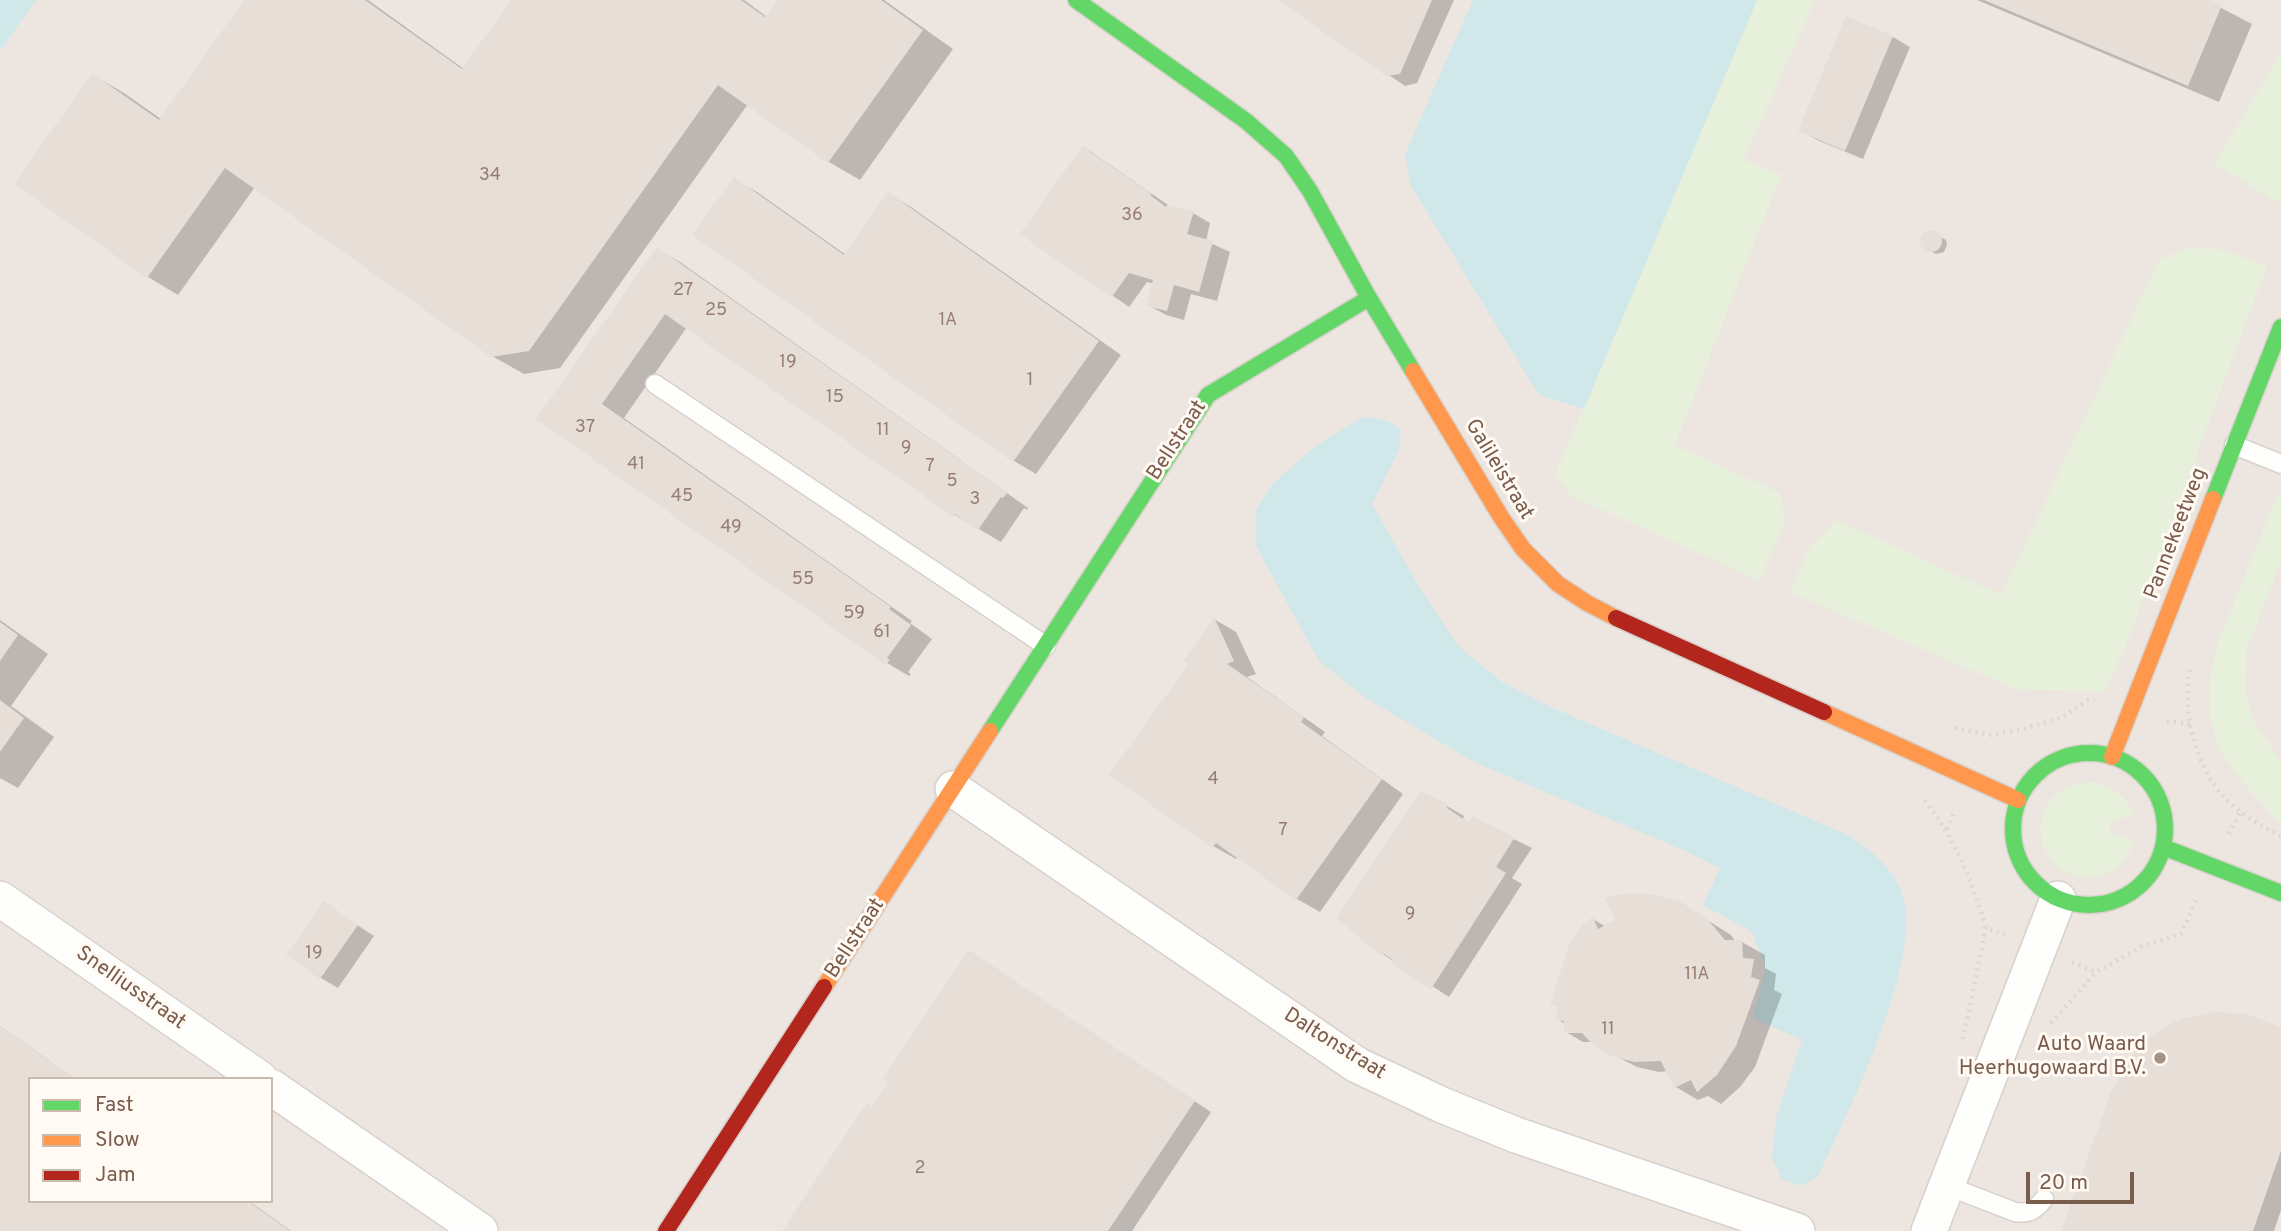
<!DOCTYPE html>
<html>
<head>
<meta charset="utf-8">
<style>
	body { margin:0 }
	#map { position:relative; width:2281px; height:1231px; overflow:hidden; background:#f9f5f0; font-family:Overpass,sans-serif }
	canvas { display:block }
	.legend { position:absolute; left:28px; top:1077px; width:245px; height:126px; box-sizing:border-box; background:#fffaf3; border:2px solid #cabbb1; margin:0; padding:9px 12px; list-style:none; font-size:21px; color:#7a5c4d }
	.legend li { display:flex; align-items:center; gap:14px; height:35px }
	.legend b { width:35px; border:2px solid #cabbb1 }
	.scale { position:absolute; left:2026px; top:1172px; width:108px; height:32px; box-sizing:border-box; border:4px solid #7a5c4d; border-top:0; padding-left:9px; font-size:21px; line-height:24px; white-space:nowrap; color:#7a5c4d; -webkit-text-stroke:5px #fffaf3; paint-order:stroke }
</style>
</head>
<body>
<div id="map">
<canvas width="2281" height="1231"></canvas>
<ul class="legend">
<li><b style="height:9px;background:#63d668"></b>Fast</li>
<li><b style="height:9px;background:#ff974d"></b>Slow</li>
<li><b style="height:9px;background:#b3261e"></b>Jam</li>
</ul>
<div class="scale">20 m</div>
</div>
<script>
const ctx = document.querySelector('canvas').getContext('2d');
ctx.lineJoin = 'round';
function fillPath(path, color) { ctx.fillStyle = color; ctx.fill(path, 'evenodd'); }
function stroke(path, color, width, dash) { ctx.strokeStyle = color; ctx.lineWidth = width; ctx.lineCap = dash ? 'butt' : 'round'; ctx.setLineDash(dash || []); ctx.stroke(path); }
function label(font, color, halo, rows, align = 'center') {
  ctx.font = font + ' Overpass,sans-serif'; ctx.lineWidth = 6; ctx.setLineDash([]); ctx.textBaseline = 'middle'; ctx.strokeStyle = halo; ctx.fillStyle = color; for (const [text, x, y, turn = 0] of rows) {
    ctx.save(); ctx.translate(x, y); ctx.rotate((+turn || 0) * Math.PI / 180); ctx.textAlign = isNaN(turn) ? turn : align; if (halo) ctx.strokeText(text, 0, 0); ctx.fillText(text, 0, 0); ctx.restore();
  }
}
fillPath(new Path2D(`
	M0,0H2281V1231H0ZM30,1079H271V1201H30Z`), '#ede5e0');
fillPath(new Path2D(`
	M1757,0H1815L1744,160L1781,175L1675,445L1780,493L1786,522L1759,580L1571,496L1555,474Z
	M2281,54V204L2214,164Z
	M2188,248L2220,249L2267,266L2128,640L2105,692L2016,689L1790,592L1809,548L1837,520L2001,595L2159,260Z
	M2277,494L2281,496V562L2247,649L2245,688L2252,718L2281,761V822L2274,817L2245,785L2219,749L2209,713V682L2217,646Z
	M2091,782C2111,786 2126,795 2134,814L2110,823V833L2135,841C2102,915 2017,863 2047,807C2056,789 2072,784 2091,782Z`), '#e7f0db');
fillPath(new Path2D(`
	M0,0H36L0,51Z
	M1473,0H1757L1584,409L1539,395L1411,186L1405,154Z
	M1363,417C1378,418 1391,420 1401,431L1399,450L1372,504L1418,585L1458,646L1502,682L1553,708L1848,835C1871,851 1892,866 1902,893C1925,957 1847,1115 1818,1176L1801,1186L1782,1179L1772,1158L1776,1118L1802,1040L1753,1018L1766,968L1751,931L1703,905L1720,868L1681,849L1476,763L1369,700L1319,661L1256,546V510L1272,484L1316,446Z`), '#d0e8ea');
fillPath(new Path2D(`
	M246,0H368L464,69L513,0H744L767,17L779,0H884L953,49L860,180L829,162L748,104L560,368L524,374L492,356L255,187L178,295L148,277L93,75L124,93L161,119Z
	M1280,0H1454L1417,83L1405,86Z
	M1977,0H2206L2252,24L2219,102Z
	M1847,18L1893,37L1910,47L1863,159L1817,140L1800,130Z
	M1084,147L1168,205L1167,206L1173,210L1193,213L1210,223L1206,241L1230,252L1217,301L1191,294L1184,320L1166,315L1148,305L1154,284L1147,282L1129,307L1022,233Z
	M734,179L757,192L846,255L889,194L911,207L1121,355L1036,474L1014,461Z
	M1932,232L1946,240L1947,245L1944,252L1936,254L1924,248L1922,241L1924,234Z
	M658,249L680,262L1028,508L1027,510L1024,508L1001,542L955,515L687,327L624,418L912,621L910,623L932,639L908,672L911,674L909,676L887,663L539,418Z
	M1214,619L1236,632L1256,674L1247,677L1325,732L1322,736L1403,794L1320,912L1297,899L1238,856L1236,859L1213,846L1191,663L1186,661Z
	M0,620L48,654L11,706L54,737L18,788L0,778Z
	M1447,806L1464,816L1463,819L1471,824L1473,819L1532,848L1512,878L1522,884L1449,997L1384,955L1340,917Z
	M324,903L374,936L338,988L321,978Z
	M1704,918L1731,935L1736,942H1742L1765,955V968L1776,974L1774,990L1782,994L1755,1067L1740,1087L1721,1104L1708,1096L1698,1100L1676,1087L1668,1071L1659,1072L1637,1067L1602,1049L1594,1042H1583L1566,1032L1565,1024L1557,1019L1593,919L1606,927Z
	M987,963L1211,1112L1132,1231H784L873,1109Z
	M0,1026L75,1079H30V1201H249L291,1231H0Z
	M2281,1028V1210L2274,1231H2063Z`), '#0003');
fillPath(new Path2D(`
	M244,0H365L462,69L511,0H741L765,17L777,0H881L923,30L828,163L718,85L529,351L491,357L225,168L147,278L14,184L92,73L159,120Z
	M1278,0H1432L1400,74L1386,76Z
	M1984,0H2211L2222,5L2188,86Z
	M1846,16L1893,36L1845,151L1798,131Z
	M1083,145L1090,150L1089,151L1152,194L1150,195L1166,207L1167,205L1172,208V206L1194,211L1187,234L1213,241L1199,292L1174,285L1167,311L1146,306L1153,280L1129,273L1111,298L1020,234Z
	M734,177L844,255L888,192L1099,341L1013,462L692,235Z
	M1920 241a11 11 0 1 1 22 0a11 11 0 1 1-22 0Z
	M657,247L1007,493L1003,498L1001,497L978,530L955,514L954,517L665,314L602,404L891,607L889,609L911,625L887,658L890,660L886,665L536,419Z
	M1214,617L1234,661L1227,664L1304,717L1301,722L1382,779L1296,900L1216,843L1212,848L1109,775L1190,662L1183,661Z
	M0,622L18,635L0,661Z
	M0,700L24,718L0,752Z
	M1420,791L1448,804L1447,808L1469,823L1472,816L1515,837L1496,867L1506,873L1431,989L1391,963L1393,960L1384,954L1380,955L1337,918Z
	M1624,894H1653L1681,902L1708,920L1725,940H1742L1743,958L1754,959L1751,977L1760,980L1736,1046L1717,1075L1697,1092L1691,1080L1674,1088L1661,1061L1635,1062L1610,1056L1595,1047L1582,1033H1564V1021L1555,1020L1558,1007L1550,1004L1571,940L1584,923L1593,917L1598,929L1615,920L1605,898Z
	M324,901L358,925L320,979L286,955Z
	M969,950L1195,1101L1108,1231H782L867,1103L872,1107L888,1082L883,1079Z
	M2215,1012L2247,1014L2281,1027V1151L2253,1231H2061L2111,1092L2128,1060L2149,1038L2168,1025L2184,1018Z
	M0,1026L75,1079H30V1201H248L290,1231H0Z`), '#e6ded7');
const lane = new Path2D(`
	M655,384L1046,646
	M2234,445L2281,464
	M1945,1185L2015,1212C2030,1214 2035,1210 2044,1199`);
const street = new Path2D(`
	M953,789L1357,1065L1442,1105L1516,1135L1797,1231
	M0,899L260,1079
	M271,1087L480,1231
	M1929,1231L2058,899`);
const fast = new Path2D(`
	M1076,0L1246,121L1286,156L1310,191L1369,298L1413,371
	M2213,499L2281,327
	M990,731L1208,395L1369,298
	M2013 829a76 76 0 1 1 152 0a76 76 0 1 1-152 0Z
	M2163,847L2281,893`);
const slow = new Path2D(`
	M1413,371L1501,517L1523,549L1558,584L1587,603L1616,618
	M1824,712L2018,800
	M2112,757L2213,499
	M824,987L990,731`);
const jam = new Path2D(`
	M1616,618L1824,712
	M666,1231L824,987`);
stroke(lane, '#d7d1cb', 21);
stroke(street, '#d7d1cb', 38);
stroke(fast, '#d9d2cb', 19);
stroke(slow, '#d9d2cb', 19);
stroke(jam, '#d9d2cb', 19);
stroke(new Path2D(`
	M2190,670C2181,708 2196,767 2223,796C2237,812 2262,827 2281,836
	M2167,721L2190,724
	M1955,728L1989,735L2023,729L2061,718L2088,700L2095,701
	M1925,800C1958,845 1970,876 1986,928L2005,935
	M1947,829L1954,813
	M2229,834L2241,811
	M2072,962L2096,972
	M2051,1023L2096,972L2141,947L2181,934L2197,898
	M1963,1039L1986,928`), '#dcd5d0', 4.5, [2, 5]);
stroke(lane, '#fefefd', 18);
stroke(street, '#fefefd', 35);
stroke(fast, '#63d668', 16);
stroke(slow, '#ff974d', 16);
stroke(jam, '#b3261e', 16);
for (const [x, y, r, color] of [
	[2160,1058,7,"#a69286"]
]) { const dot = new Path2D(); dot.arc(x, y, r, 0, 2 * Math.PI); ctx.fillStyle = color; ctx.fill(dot); stroke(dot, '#fffaf3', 2.5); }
label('18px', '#977e72', null, [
	["34",490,176],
	["36",1132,216],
	["27",683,291],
	["25",716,311],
	["1A",948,321],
	["19",788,363],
	["1",1030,381],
	["15",835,398],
	["37",585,428],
	["11",883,431],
	["9",906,449],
	["41",636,465],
	["7",930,467],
	["5",952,482],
	["45",682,497],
	["3",975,500],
	["49",731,528],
	["55",803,580],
	["59",854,614],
	["61",882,633],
	["4",1213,780],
	["7",1283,831],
	["9",1410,915],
	["19",314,954],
	["11A",1697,975],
	["11",1608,1030],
	["2",920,1169]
]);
label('21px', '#7a5c4d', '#fffaf3', [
	["Bellstraat",1178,441,-57],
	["Galileistraat",1498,470,59],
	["Pannekeetweg",2177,534,-69],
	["Bellstraat",856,939,-57],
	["Snelliusstraat",130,989,35],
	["Daltonstraat",1334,1045,32]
]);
label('21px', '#7a5c4d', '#fffaf3', [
	["Auto Waard",2146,1046],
	["Heerhugowaard B.V.",2146,1070]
], 'right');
</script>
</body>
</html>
